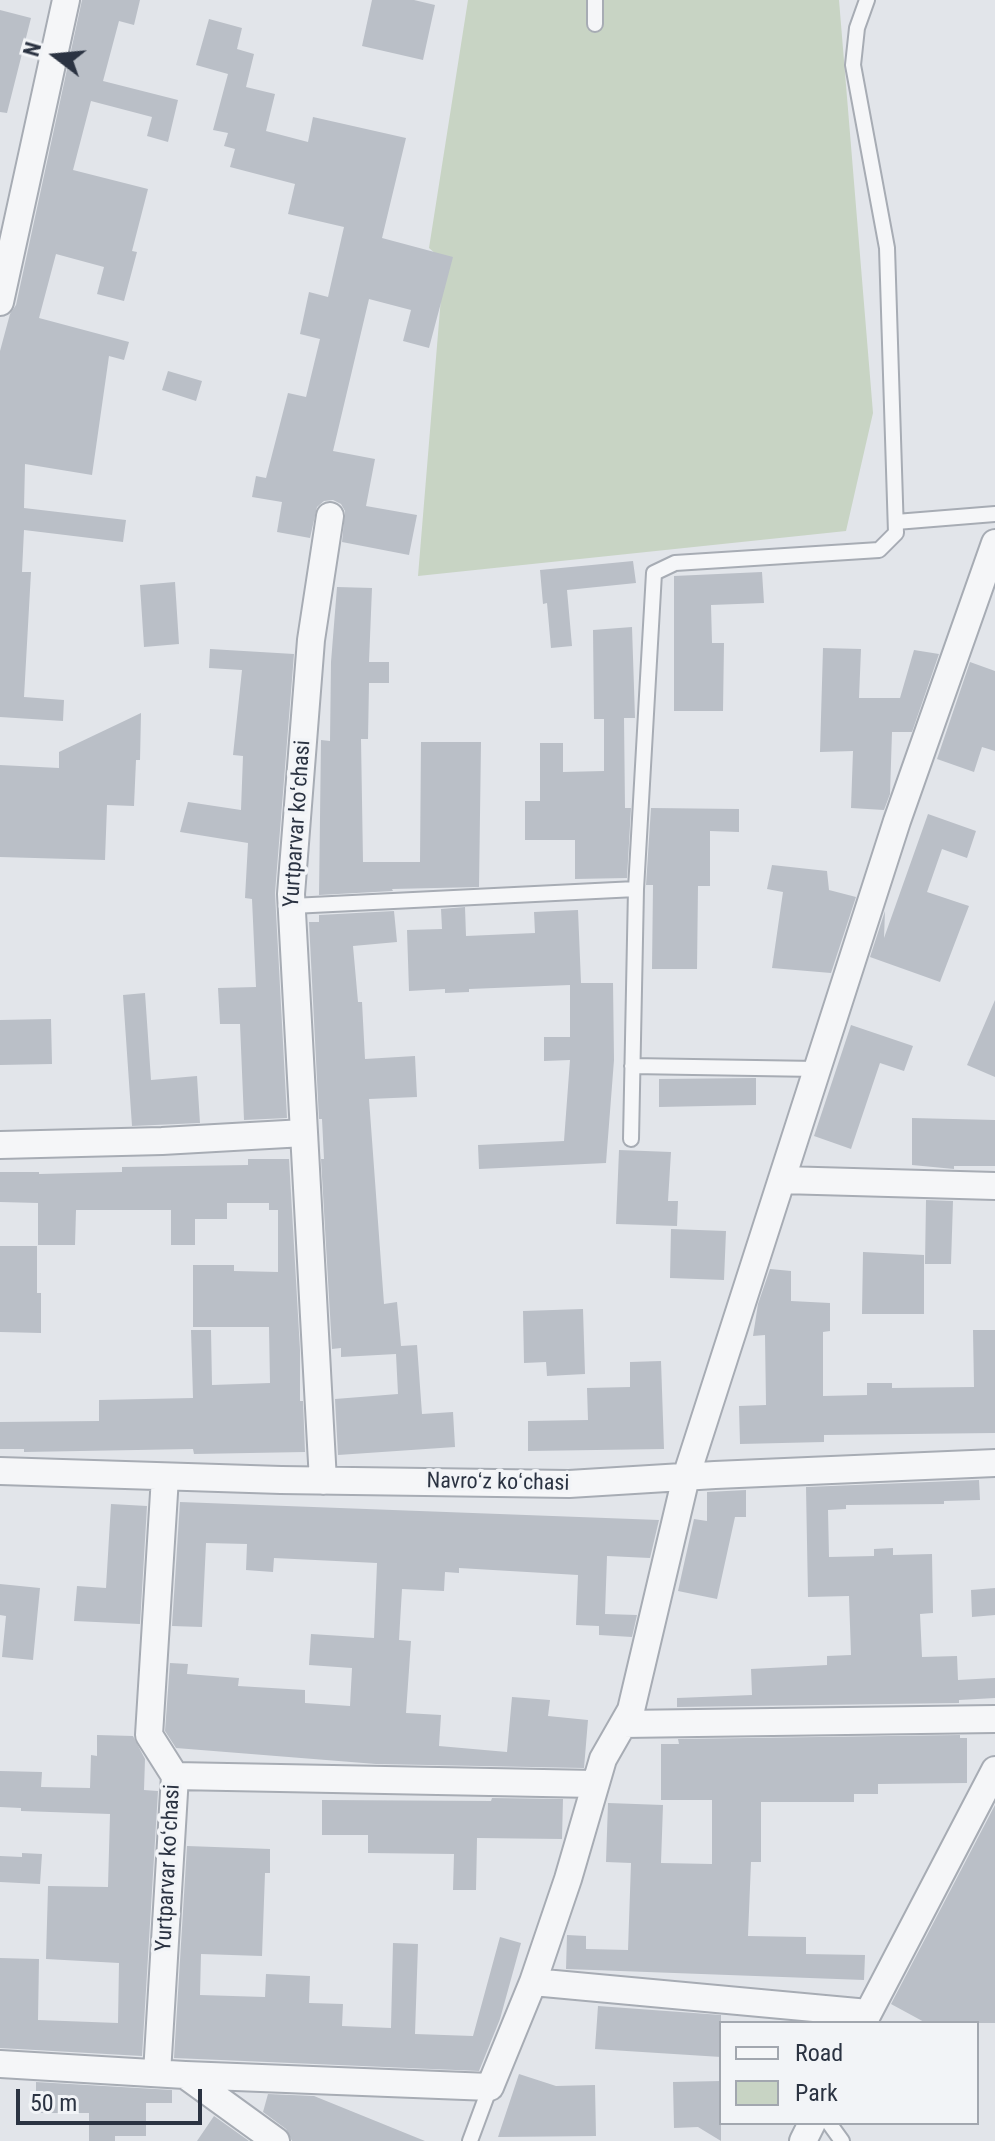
<!DOCTYPE html>
<html>
<head>
<meta charset="utf-8">
<style>
	body { margin:0 }
	#map { position:relative; width:995px; height:2141px; overflow:hidden; background:#e2e5ea; font-family:"Roboto Condensed",sans-serif }
	canvas { display:block }
	.legend { position:absolute; left:719px; top:2021px; width:260px; height:104px; box-sizing:border-box; background:#f2f4f7; border:2px solid #a2a7af; margin:0; padding:10px 14px; list-style:none; font-size:24px; color:#2b3342 }
	.legend li { display:flex; align-items:center; gap:16px; height:40px }
	.legend b { width:40px; border:2px solid #a2a7af }
	.north { position:absolute; left:16px; top:16px; width:80px; height:80px; -webkit-text-stroke:6px #f2f4f7; paint-order:stroke; rotate:286deg; font-size:22px; font-weight:700; line-height:32px; text-align:center; color:#2b3342 }
	.north::after { content:''; display:block; margin:auto; width:28px; height:36px; background:#2b3342; clip-path:polygon(50% 0,100% 100%,50% 72%,0 100%) }
	.scale { position:absolute; left:16px; top:2089px; width:186px; height:36px; box-sizing:border-box; border:4px solid #2b3342; border-top:0; padding-left:10px; font-size:24px; line-height:28px; white-space:nowrap; color:#2b3342; -webkit-text-stroke:6px #f2f4f7; paint-order:stroke }
</style>
</head>
<body>
<div id="map">
<canvas width="995" height="2141"></canvas>
<ul class="legend">
<li><b style="height:10px;background:#f5f6f8"></b>Road</li>
<li><b style="height:22px;background:#c8d4c4"></b>Park</li>
</ul>
<div class="north">N</div>
<div class="scale">50 m</div>
</div>
<script>
const ctx = document.querySelector('canvas').getContext('2d');
ctx.lineJoin = 'round';
function fillPath(path, color) { ctx.fillStyle = color; ctx.fill(path, 'evenodd'); }
function stroke(path, color, width, dash) { ctx.strokeStyle = color; ctx.lineWidth = width; ctx.lineCap = dash ? 'butt' : 'round'; ctx.setLineDash(dash || []); ctx.stroke(path); }
function label(font, color, halo, rows, align = 'center') {
  ctx.font = font + ' "Roboto Condensed",sans-serif'; ctx.lineWidth = 7; ctx.setLineDash([]); ctx.textBaseline = 'middle'; ctx.strokeStyle = halo; ctx.fillStyle = color; for (const [text, x, y, turn = 0] of rows) {
    ctx.save(); ctx.translate(x, y); ctx.rotate((+turn || 0) * Math.PI / 180); ctx.textAlign = isNaN(turn) ? turn : align; if (halo) ctx.strokeText(text, 0, 0); ctx.fillText(text, 0, 0); ctx.restore();
  }
}
fillPath(new Path2D(`
	M468,0H839L873,413L846,531L418,576L444,261L429,248Z`), '#c8d4c4');
fillPath(new Path2D(`
	M82,0H140L134,25L119,21L103,81L178,100L168,142L147,136L152,117L91,101L73,170L148,189L132,251L137,252L124,301L97,294L104,267L56,254L39,318L129,342L124,360L109,356L92,475L25,464L24,508L126,520L123,542L24,530L22,572H31L24,697L64,700L63,721L0,717V351L10,314L16,305Z
	M372,0H414L435,5L423,60L362,46Z
	M0,10L31,18L7,113L0,112Z
	M209,19L242,28L237,49L254,54L246,87L275,94L266,131L308,142L313,117L406,138L382,238L453,257L429,348L403,341L411,310L369,299L333,451L375,459L366,506L417,515L409,555L342,542L345,511L341,504L333,500L324,501L317,507L310,538L277,532L282,502L252,497L256,476L266,478L288,393L306,397L320,339L300,334L309,292L328,297L344,227L288,214L295,184L230,167L235,149L224,146L228,133L213,130L228,74L196,65Z
	M168,371L202,381L196,401L162,390Z
	M633,561L636,583L567,590L572,646L551,648L547,603L543,604L540,570Z
	M762,572L764,603L711,605L712,643H724L723,711H674V576Z
	M175,582L179,644L144,647L140,585Z
	M337,587L372,588L369,662H389V683H369L368,739H361L363,862H420L421,742H481L479,887L392,889L393,891L319,895L321,740L330,741L331,662Z
	M632,627L635,718H624L625,808H631L627,878L575,879V840H525V801H540V743H563V772L604,771V719H594L593,630Z
	M823,648L861,649L859,698H900L914,650L939,654L912,732H892L890,794L884,810L851,808L853,751L820,752Z
	M210,649L294,654L275,893L287,1118L244,1120L240,1024H220L218,988L256,987L252,899L245,898L248,843L180,832L188,802L241,810L243,756L233,755L242,670L209,668Z
	M970,662L995,671V751L982,747L974,772L937,759Z
	M141,713L140,760H136L134,806L107,805L105,860L0,857V765L59,768V752Z
	M651,808L739,809V832L710,831V886H698L697,969H652L653,885H646Z
	M928,814L976,831L967,858L942,849L927,892L969,906L940,982L870,957L885,911L884,938Z
	M772,865L827,871L829,890L856,897L831,973L772,968L783,892L767,889Z
	M465,907L466,936L535,933L534,912L578,910L581,983H613L614,1060L606,1163L479,1169L478,1145L564,1141L570,1060L544,1061V1037H570V985L469,989V992L445,993V989L409,991L407,930L442,929L441,909Z
	M394,911L397,942L353,946L358,1002H362L365,1059L415,1056L417,1097L369,1099L384,1304L397,1302L401,1346L417,1345L422,1414L453,1412L455,1447L338,1455L335,1399L398,1394L396,1354L341,1357V1348L332,1349L321,1159H324L322,1119H319L309,922H319V915Z
	M145,993L151,1080L197,1076L200,1123L132,1126L123,995Z
	M995,1000V1077L967,1065Z
	M51,1019L52,1064L0,1065V1020Z
	M851,1025L913,1046L904,1071L880,1063L851,1149L814,1136Z
	M756,1078V1105L659,1107V1079Z
	M912,1118L995,1120V1166H954V1169L912,1165Z
	M619,1150L671,1152L668,1201H678L677,1226L616,1224Z
	M248,1159H289L300,1350V1401H303L305,1452L194,1454L193,1449L24,1452V1449H0V1422L99,1421V1400L193,1398L191,1330H211L212,1385L270,1383L269,1327H193V1265H234V1271L278,1272V1210H269V1203H227V1219H195V1245H171V1210H76L75,1245H38V1203L0,1202V1172H39V1174L122,1172V1167L248,1165Z
	M926,1200L953,1201L951,1264H925Z
	M671,1229L726,1231L724,1280L670,1278Z
	M0,1246H37V1293H41V1333L0,1332Z
	M863,1252L924,1255V1314H862Z
	M770,1269L791,1271V1301L830,1303V1331L823,1332V1396L867,1395V1383H892V1388L974,1387L973,1330H995V1433L824,1435V1442L740,1444L739,1406L766,1405L765,1335L753,1336L758,1304Z
	M583,1309L585,1374L547,1376L546,1362L524,1363L523,1311Z
	M661,1361L664,1449L528,1451V1421L588,1420L587,1388L630,1387V1362Z
	M979,1480L980,1500L944,1501V1504L846,1505V1509L828,1510L829,1557L874,1556V1549L893,1548V1555L932,1554L933,1613L920,1614L922,1657L957,1656L958,1680L995,1678V1698L959,1700V1703L677,1707V1698L752,1695L751,1669L827,1665V1656L851,1655L849,1596L808,1597L806,1487Z
	M746,1490V1517H735L717,1599L678,1591L694,1519L707,1521V1492Z
	M180,1502L659,1520L650,1558L607,1556L605,1614L637,1615L632,1637L599,1635V1626L576,1625L578,1575L459,1568V1573L445,1572L444,1591L402,1589L399,1640L411,1641L406,1713L441,1715L439,1746L507,1752L512,1697L550,1700L548,1716L588,1720L584,1768L376,1764L176,1748L165,1731L170,1663L188,1664L187,1674L239,1678L238,1686L305,1690V1703L350,1706L352,1668L309,1665L311,1634L374,1638L377,1563L274,1558L273,1572L246,1570L247,1544L206,1543L202,1627L172,1626Z
	M111,1504L147,1506L140,1624L74,1621L77,1586L106,1588Z
	M0,1584L40,1588L33,1660L2,1657L6,1616L0,1615Z
	M995,1588V1615L972,1617L971,1590Z
	M97,1735L133,1736L145,1759L144,1790L158,1791L142,2056L0,2048V1958L39,1959L38,2020L118,2023L119,1963L46,1959L48,1886L108,1887L110,1814L21,1811V1808L0,1807V1771L42,1772L41,1787L90,1788L91,1755L97,1756Z
	M960,1735V1738H967V1783L878,1784V1794H854V1802H761V1862H751L748,1936L806,1937V1954L865,1955L864,1980L566,1969L567,1935L586,1936V1949L628,1950L631,1863L606,1862L608,1803L663,1805L661,1863L712,1864V1800H661V1744H679L678,1739Z
	M492,1798L563,1799L562,1839L477,1838L476,1890H453L454,1854L368,1853V1835H322V1800L491,1801Z
	M995,1805V2023H926L891,2004Z
	M187,1846L270,1849V1873H265L262,1956L201,1954L200,1995L265,1997L266,1974L310,1976L309,2003L343,2004L342,2026L391,2028L393,1943L418,1944L415,2034L473,2036L500,1937L521,1943L500,2019L479,2071L174,2058Z
	M22,1853L42,1854L40,1884L0,1882V1856L22,1857Z
	M598,2006L721,2015V2057L595,2049Z
	M519,2074L556,2086L595,2085L596,2136L498,2137Z
	M721,2081V2141L698,2127L674,2128L673,2082Z
	M36,2082L172,2090V2103H146V2136H115V2141H89V2113H36Z
	M268,2094L314,2096L425,2141H292L286,2129L263,2112Z
	M214,2116L249,2141H197Z`), '#babfc7');
const service = new Path2D(`
	M595,24V0
	M896,522L995,514
	M292,906L636,889L654,573L675,563L879,550L896,533L887,248L853,65L857,28L867,0
	M632,1066L817,1069
	M631,1139L636,889
	M829,2123L842,2141
	M470,2141L490,2087`);
const minor = new Path2D(`
	M0,302L66,0
	M0,1145L162,1141L304,1133
	M782,1180L995,1186
	M0,1471L281,1480L569,1484L715,1475L995,1463
	M323,1481L291,894L311,640L330,516
	M623,1724L995,1719
	M175,1776L595,1784
	M533,1982L868,2013
	M863,2023L995,1770
	M0,2064L185,2075L490,2087L533,1982L568,1879L603,1759L631,1710L686,1477L897,821L995,543
	M157,2073L175,1776L149,1735L165,1477
	M185,2075L276,2141
	M803,2141L812,2123`);
stroke(service, '#a7acb4', 18);
stroke(minor, '#a7acb4', 30);
stroke(service, '#f5f6f8', 14);
stroke(minor, '#f5f6f8', 26);
label('22px', '#2b3342', '#f2f4f7', [
	["Yurtparvar koʻchasi",298,824,-86],
	["Navroʻz koʻchasi",498,1483,1],
	["Yurtparvar koʻchasi",169,1868,-87]
]);
</script>
</body>
</html>
